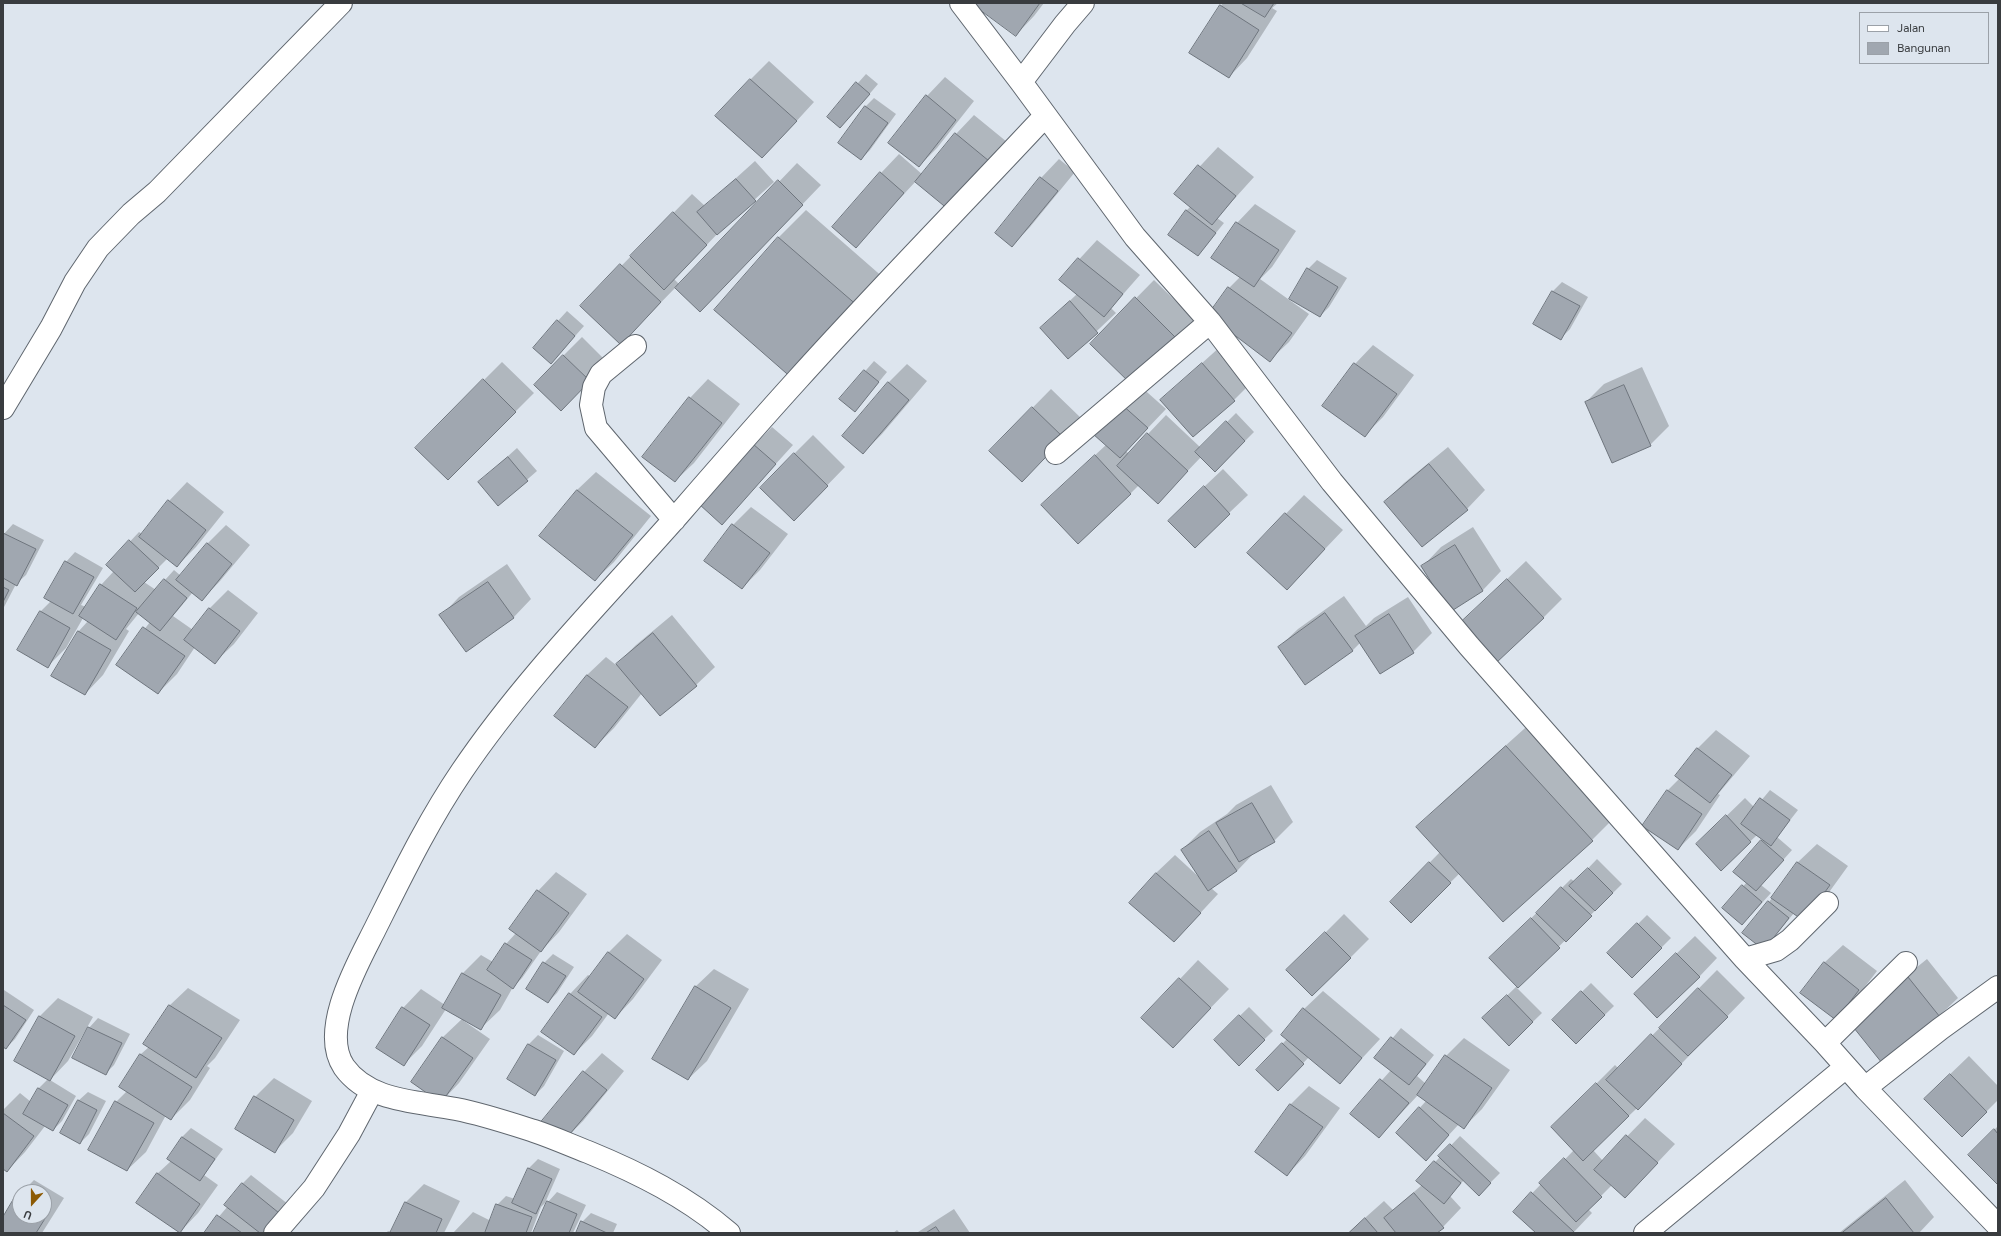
<!DOCTYPE html>
<html>
<head>
<meta charset="utf-8">
<style>
	body { margin:0 }
	#map { position:relative; width:2001px; height:1236px; overflow:hidden; background:#dde5ee; font-family:Figtree,sans-serif }
	canvas { display:block }
	.frame { position:absolute; inset:0; border:4px solid #393c3f; pointer-events:none }
	.legend { position:absolute; left:1859px; top:12px; width:130px; height:52px; box-sizing:border-box; background:#dde5ee; border:1px solid #9ba1a8; margin:0; padding:5px 7px; list-style:none; font-size:12px; color:#393c3f }
	.legend li { display:flex; align-items:center; gap:8px; height:20px }
	.legend b { width:20px; border:1px solid #9ba1a8 }
	.north { position:absolute; left:12px; top:1184px; width:40px; height:40px; box-sizing:border-box; background:#dde5ee; border:1px solid #9ba1a8; border-radius:50%; rotate:201deg; font-size:11px; font-weight:700; line-height:16px; text-align:center; color:#393c3f }
	.north::after { content:''; display:block; margin:auto; width:14px; height:18px; background:#8c5a04; clip-path:polygon(50% 0,100% 100%,50% 72%,0 100%) }
</style>
</head>
<body>
<div id="map">
<canvas width="2001" height="1236"></canvas>
<div class="frame"></div>
<ul class="legend">
<li><b style="height:5px;background:#fff"></b>Jalan</li>
<li><b style="height:11px;background:#a0a7b0"></b>Bangunan</li>
</ul>
<div class="north">U</div>
</div>
<script>
const ctx = document.querySelector('canvas').getContext('2d');
ctx.lineJoin = 'round';
function fillPath(path, color) { ctx.fillStyle = color; ctx.fill(path, 'evenodd'); }
function stroke(path, color, width, dash) { ctx.strokeStyle = color; ctx.lineWidth = width; ctx.lineCap = dash ? 'butt' : 'round'; ctx.setLineDash(dash || []); ctx.stroke(path); }
fillPath(new Path2D(`
	M973,3H1044L1034,16L1016,35Z
	M1223,3H1278L1272,8L1277,11L1247,58L1229,77L1190,52Z
	M769,61L814,102L781,138L750,80Z
	M866,74L878,84L849,118L828,117Z
	M945,77L974,101L937,148L919,166L927,96Z
	M874,98L896,114L870,150L861,159L865,107Z
	M974,115L1007,142L968,190L916,181L856,246L881,173L899,154L923,175L956,134Z
	M1218,147L1254,177L1217,218L1224,223L1198,255L1186,211L1191,206L1175,193Z
	M1059,159L1075,172L1030,227L1012,246L996,233L1041,178Z
	M755,161L774,182L722,229L674,279L680,285L797,163L821,185L700,311L676,287L639,325L582,306L692,194L705,206Z
	M1255,204L1296,231L1272,267L1260,279L1309,314L1289,342L1270,360L1229,288L1240,277L1237,223Z
	M806,210L885,279L794,379L715,310L779,237Z
	M1097,240L1140,275L1111,308L1116,313L1068,358L1041,328L1077,294L1060,280Z
	M1317,260L1347,278L1329,307L1320,316L1308,269Z
	M1154,280L1196,321L1133,384L1091,344Z
	M1562,282L1588,297L1570,329L1561,338L1535,323L1553,291Z
	M567,311L584,326L560,353L534,347Z
	M582,337L607,362L561,409L535,384Z
	M1373,345L1414,375L1383,417L1364,436L1355,364Z
	M1221,346L1252,382L1234,400H1161Z
	M874,361L887,372L855,411L841,399Z
	M502,362L534,393L448,479L416,448Z
	M907,364L927,381L882,434L863,453L843,435L889,382Z
	M1642,367L1669,426L1650,445L1586,402L1604,384Z
	M708,379L740,404L694,463L675,481L690,398Z
	M1139,385L1166,409L1126,451L1129,454L1166,415L1201,448L1236,413L1254,432L1215,471L1201,457L1158,502L1139,485L1130,494L1061,487L1107,444L1094,433Z
	M1051,389L1082,419L1040,463L990,451Z
	M772,427L793,445L722,523L754,445Z
	M813,435L845,467L812,501L794,454Z
	M1448,447L1485,490L1467,509L1385,502L1404,483Z
	M517,448L537,471L498,505L479,482Z
	M1223,469L1248,495L1229,513L1187,503Z
	M596,472L651,516L614,562L595,580L541,536L577,490Z
	M187,482L224,512L196,547L177,566L168,558L144,582L156,590L174,570L181,576L207,544L226,525L250,545L220,581L202,600L193,592L173,616L193,630L210,608L228,590L258,613L234,644L215,662L195,647L177,674L158,693L118,664L150,622L139,613L126,629L129,631L103,675L85,694L78,632L88,621L83,618L66,648L48,666L18,650L41,611L51,601L66,562L75,552L103,568L81,605L86,607L101,585L114,571L108,565L139,532L142,534L169,501Z
	M1304,495L1343,530L1287,589L1248,553Z
	M751,507L788,534L760,570L742,588L733,525Z
	M13,524L44,540L26,575L16,584L3,609V535Z
	M1473,527L1501,571L1483,590L1450,610L1423,566L1441,547Z
	M1526,561L1562,599L1543,618L1460,624Z
	M507,564L531,599L513,618L441,616L459,597Z
	M1344,596L1366,626L1374,618L1408,597L1432,633L1413,652L1380,673L1360,643L1352,651L1279,647L1298,629Z
	M672,615L715,667L696,685L642,693L614,728L595,747L555,716L587,675L606,657L616,665L636,645Z
	M1534,720L1619,813L1592,840L1460,873L1411,921L1391,902L1440,852L1418,827L1445,800Z
	M1716,730L1750,756L1718,794L1720,795L1696,831L1678,849L1667,791L1679,779L1676,776L1698,748Z
	M1271,785L1293,822L1274,841L1255,852L1237,871L1211,888L1218,894L1192,922L1156,873L1175,855L1199,877L1182,850L1200,832L1227,814L1236,805Z
	M1770,790L1798,810L1777,837L1792,850L1761,885L1771,893L1751,915L1723,908L1747,882L1735,872L1763,839L1757,835L1721,869L1716,826L1745,798L1755,808Z
	M1817,844L1848,866L1822,902L1794,913L1764,949L1769,902L1798,862Z
	M1597,859L1622,884L1517,988L1542,1013L1509,1045L1493,1009L1517,986L1509,940L1571,879L1575,882Z
	M556,872L587,894L559,932L541,951L522,978L513,987L500,1010L481,1028L465,1019L464,1021L490,1039L459,1083L441,1102L412,1082L443,1037L463,1018L446,1009L422,1046L404,1064L403,1008L421,989L445,1005L462,974L481,955L493,962L506,944L516,933L538,891Z
	M1344,914L1369,939L1350,958L1288,970Z
	M1647,915L1671,938L1632,977L1609,953Z
	M627,934L662,960L633,999L615,1018L609,1013L592,1036L574,1054L570,994L588,975L591,977L609,952Z
	M1695,936L1717,958L1699,977L1653,976Z
	M1843,945L1877,971L1854,1001L1836,1019L1824,963Z
	M553,954L574,967L557,993L548,1002L544,963Z
	M1927,959L1958,998L1939,1016L1870,1005Z
	M1198,960L1229,989L1191,1028L1180,979Z
	M714,969L749,989L707,1061L688,1079L695,987Z
	M1717,970L1745,998L1656,1090L1593,1150L1603,1161L1645,1118L1675,1144L1625,1197L1612,1185L1588,1209L1592,1213L1573,1233H1538L1514,1212L1574,1150L1571,1109L1615,1065L1619,1069Z
	M1591,983L1614,1006L1576,1043L1553,1020Z
	M188,988L240,1020L215,1058L207,1066L210,1068L190,1100L171,1119L166,1115L146,1152L127,1170L116,1102L127,1091L120,1087L141,1054L149,1047L169,1006Z
	M4,990L34,1010L15,1039L6,1048L3,1046Z
	M1323,991L1380,1039L1340,1082L1309,1057L1287,1080L1257,1070L1287,1039L1304,1009Z
	M58,998L93,1017L68,1061L50,1080L76,1096L62,1121L53,1130L45,1126L25,1152L7,1171L3,1168V1110L20,1093L31,1102L39,1088L48,1079L39,1017Z
	M1249,1007L1273,1031L1239,1064L1215,1040Z
	M98,1018L130,1034L114,1065L105,1074L88,1029Z
	M1401,1028L1434,1055L1417,1076L1426,1084L1446,1056L1464,1038L1510,1070L1482,1109L1464,1127L1459,1124L1435,1150L1397,1133L1426,1101L1418,1095L1379,1137L1352,1114L1391,1070L1376,1058Z
	M538,1035L564,1051L544,1086L535,1095L509,1079L529,1044Z
	M602,1053L624,1071L583,1121L564,1140L584,1072Z
	M1969,1056L1998,1086V1100L1962,1136L1944,1080Z
	M274,1078L312,1101L293,1133L274,1152L255,1097Z
	M1309,1086L1340,1108L1305,1156L1287,1175L1256,1152L1291,1104Z
	M88,1092L106,1101L89,1134L80,1143L78,1101Z
	M1998,1126V1184L1970,1155Z
	M191,1128L223,1149L204,1175L218,1185L198,1213L180,1232L157,1174L171,1161L182,1137Z
	M1460,1136L1500,1173L1488,1185L1464,1180L1450,1196L1461,1208L1443,1227L1436,1233H1348L1384,1201L1393,1210L1422,1185L1417,1181Z
	M538,1159L560,1169L545,1203L541,1207L531,1233H453L473,1212L491,1221L497,1205L506,1196L515,1199L528,1169Z
	M251,1175L293,1208L271,1233H205L228,1206L242,1184Z
	M34,1180L64,1198L42,1233H3V1219L20,1194V1216H44V1192H22Z
	M1905,1180L1934,1217L1919,1233H1839Z
	M424,1184L460,1201L444,1233H386L388,1231L392,1232L406,1202Z
	M557,1192L586,1205L573,1233H534L548,1202Z
	M954,1209L970,1233H917L918,1232Z
	M591,1213L617,1224L613,1233H577L582,1222Z
	M897,1230L900,1233H893Z`), '#0003');
const building = new Path2D(`
	M971,3H1040L1016,36Z
	M1241,3H1274L1265,17Z
	M1220,5L1259,30L1229,78L1189,53Z
	M750,79L797,121L762,158L715,116Z
	M856,82L870,94L840,128L827,117Z
	M926,95L956,120L919,167L888,143Z
	M865,106L888,123L861,160L838,143Z
	M955,133L989,161L949,210L915,182Z
	M1198,165L1236,196L1212,225L1174,194Z
	M880,172L904,193L856,248L832,227Z
	M1040,177L1058,191L1012,247L995,233Z
	M736,179L756,201L717,235L697,212Z
	M778,180L803,205L700,312L675,288Z
	M1186,210L1216,233L1198,256L1168,235Z
	M673,212L707,245L664,290L630,256Z
	M1236,222L1279,250L1254,287L1211,258Z
	M778,237L859,307L794,380L714,310Z
	M1078,258L1123,294L1104,317L1059,280Z
	M620,264L661,302L621,345L580,306Z
	M1307,268L1338,287L1320,317L1289,299Z
	M1228,287L1292,333L1270,362L1208,315Z
	M1552,291L1580,306L1561,340L1533,324Z
	M1135,297L1178,340L1133,386L1090,344Z
	M1070,301L1098,333L1068,359L1040,328Z
	M557,320L575,336L551,364L533,348Z
	M563,355L590,381L561,411L534,385Z
	M1202,363L1235,401L1193,437L1160,400Z
	M1354,363L1397,394L1365,437L1322,406Z
	M864,370L879,382L855,412L839,399Z
	M483,379L516,412L448,480L415,448Z
	M888,382L909,400L863,454L842,436Z
	M1624,385L1651,446L1612,463L1585,402Z
	M689,397L722,423L675,482L642,457Z
	M1120,403L1148,428L1120,458L1093,434Z
	M1032,407L1064,438L1022,482L989,451Z
	M1226,421L1245,441L1215,472L1195,452Z
	M1147,433L1188,471L1158,504L1117,466Z
	M753,444L776,464L722,525L699,504Z
	M794,453L828,486L794,521L760,488Z
	M1095,455L1131,494L1078,544L1041,505Z
	M508,457L528,481L498,506L478,482Z
	M1429,464L1468,510L1422,547L1384,502Z
	M1204,486L1230,514L1195,548L1168,521Z
	M577,490L633,535L595,581L539,536Z
	M168,500L206,530L177,567L139,537Z
	M1285,513L1325,549L1287,590L1247,553Z
	M732,524L770,553L742,589L704,561Z
	M3,533L36,549L17,586L3,578Z
	M129,540L159,568L135,592L106,565Z
	M207,543L232,564L202,601L176,580Z
	M1455,545L1483,591L1450,612L1421,566Z
	M65,561L94,577L73,614L44,598Z
	M164,579L187,598L160,631L136,612Z
	M1507,579L1544,618L1496,663L1459,624Z
	M488,582L514,618L466,652L439,615Z
	M100,584L137,608L116,640L79,616Z
	M3,587L9,590L3,602Z
	M209,608L240,631L215,664L184,640Z
	M40,611L70,628L48,668L17,650Z
	M1325,613L1353,651L1305,685L1278,647Z
	M1389,614L1414,653L1380,674L1355,636Z
	M143,627L185,656L158,694L116,665Z
	M78,631L111,650L85,695L51,676Z
	M653,633L697,686L660,716L616,664Z
	M587,675L628,707L595,748L554,716Z
	M1506,746L1593,841L1503,922L1416,827Z
	M1697,748L1732,775L1710,803L1675,776Z
	M1667,790L1702,814L1678,850L1642,826Z
	M1760,798L1790,820L1771,846L1741,824Z
	M1252,803L1275,842L1239,862L1216,823Z
	M1726,815L1751,842L1721,871L1696,844Z
	M1209,831L1237,871L1208,891L1181,850Z
	M1761,840L1784,860L1756,891L1733,872Z
	M1429,862L1451,883L1411,923L1390,902Z
	M1797,862L1830,885L1804,921L1771,898Z
	M1588,868L1613,893L1595,911L1569,886Z
	M1156,873L1201,913L1174,942L1129,903Z
	M1742,885L1762,902L1742,925L1722,908Z
	M1561,887L1592,916L1566,942L1536,913Z
	M537,890L569,913L541,952L509,929Z
	M1768,901L1789,918L1764,950L1742,933Z
	M1531,918L1560,948L1518,988L1489,958Z
	M1637,923L1662,948L1632,978L1607,953Z
	M1325,932L1351,958L1312,996L1286,970Z
	M505,943L532,960L513,989L487,970Z
	M608,952L644,979L615,1019L578,992Z
	M1676,953L1700,977L1657,1018L1634,994Z
	M543,962L566,976L548,1003L526,989Z
	M1824,962L1859,990L1836,1020L1800,993Z
	M462,973L501,995L481,1030L442,1008Z
	M1908,977L1940,1017L1882,1063L1850,1023Z
	M1179,978L1211,1008L1173,1048L1141,1018Z
	M695,986L731,1008L688,1080L652,1059Z
	M1698,988L1728,1017L1688,1056L1659,1028Z
	M1581,991L1605,1015L1576,1044L1552,1020Z
	M569,993L602,1017L574,1055L541,1032Z
	M1507,995L1533,1022L1509,1046L1482,1018Z
	M3,1005L26,1020L6,1049L3,1047Z
	M169,1005L222,1038L196,1078L143,1044Z
	M402,1007L430,1025L404,1066L376,1048Z
	M1303,1008L1362,1058L1340,1084L1281,1035Z
	M1239,1015L1265,1040L1239,1066L1214,1040Z
	M39,1016L75,1036L50,1081L14,1061Z
	M88,1027L122,1043L106,1075L72,1058Z
	M1651,1034L1682,1064L1638,1110L1606,1080Z
	M442,1037L473,1058L441,1103L411,1082Z
	M1391,1037L1426,1064L1409,1085L1374,1058Z
	M1282,1043L1304,1064L1278,1091L1256,1070Z
	M528,1044L556,1060L535,1096L507,1079Z
	M140,1054L192,1087L171,1120L119,1087Z
	M1445,1055L1492,1088L1464,1129L1417,1095Z
	M583,1071L607,1090L564,1141L541,1122Z
	M1950,1074L1987,1112L1962,1137L1924,1099Z
	M1380,1079L1409,1103L1379,1138L1350,1114Z
	M1596,1083L1629,1116L1583,1161L1551,1127Z
	M38,1088L68,1105L53,1131L23,1114Z
	M254,1096L294,1120L275,1153L235,1129Z
	M78,1100L97,1110L80,1144L60,1133Z
	M115,1101L154,1123L127,1171L88,1150Z
	M1290,1104L1323,1127L1287,1176L1255,1152Z
	M1419,1107L1449,1135L1426,1161L1396,1133Z
	M3,1113L34,1136L7,1172L3,1169Z
	M1994,1129L1998,1134V1185L1968,1155Z
	M1626,1135L1658,1163L1625,1198L1594,1170Z
	M182,1137L215,1159L200,1181L167,1159Z
	M1450,1144L1491,1183L1479,1196L1438,1156Z
	M1564,1158L1602,1197L1576,1222L1539,1183Z
	M1434,1161L1461,1183L1444,1204L1416,1181Z
	M528,1168L552,1179L536,1214L512,1203Z
	M157,1173L200,1204L180,1233L136,1203Z
	M242,1183L284,1217L272,1233H260L224,1205Z
	M1531,1192L1574,1232L1573,1233H1536L1513,1212Z
	M1414,1193L1444,1228L1437,1233H1396L1384,1218Z
	M15,1197L20,1200V1216L46,1217L36,1233H3V1217Z
	M1886,1198L1914,1233H1842Z
	M547,1201L577,1214L569,1233H533Z
	M405,1202L442,1219L436,1233H390Z
	M496,1204L532,1217L526,1233H485Z
	M217,1215L242,1233H204Z
	M1365,1218L1378,1233H1349Z
	M581,1221L607,1233H576Z
	M936,1227L940,1233H926Z`);
fillPath(building, '#a0a7b0');
stroke(building, '#6e757d', 1);
const minor = new Path2D(`
	M961,3L1021,82L1135,237L1210,322L1332,482L1469,646L1745,959L1825,1043L1865,1088L1998,1226
	M1021,82L1065,24L1083,3
	M635,346L601,374L594,387L591,405L596,428L674,520
	M3,408L51,328L75,282L98,248L131,214L157,192L341,3
	M1056,453L1210,322
	M1745,959L1776,950L1790,940L1827,903
	M1825,1043L1906,963
	M1865,1088L1940,1029L1998,987
	M275,1233L314,1188L349,1134L372,1091
	M729,1233C687,1197 639,1173 588,1152C570,1145 552,1137 534,1131C509,1123 482,1114 456,1109C417,1101 369,1102 344,1067C319,1030 358,963 375,929C402,875 428,821 462,771C525,678 605,598 679,514C718,469 758,423 798,379C878,290 963,204 1045,116
	M1645,1233L1846,1067`);
stroke(minor, '#5f666e', 24);
stroke(minor, '#fff', 22);
</script>
</body>
</html>
